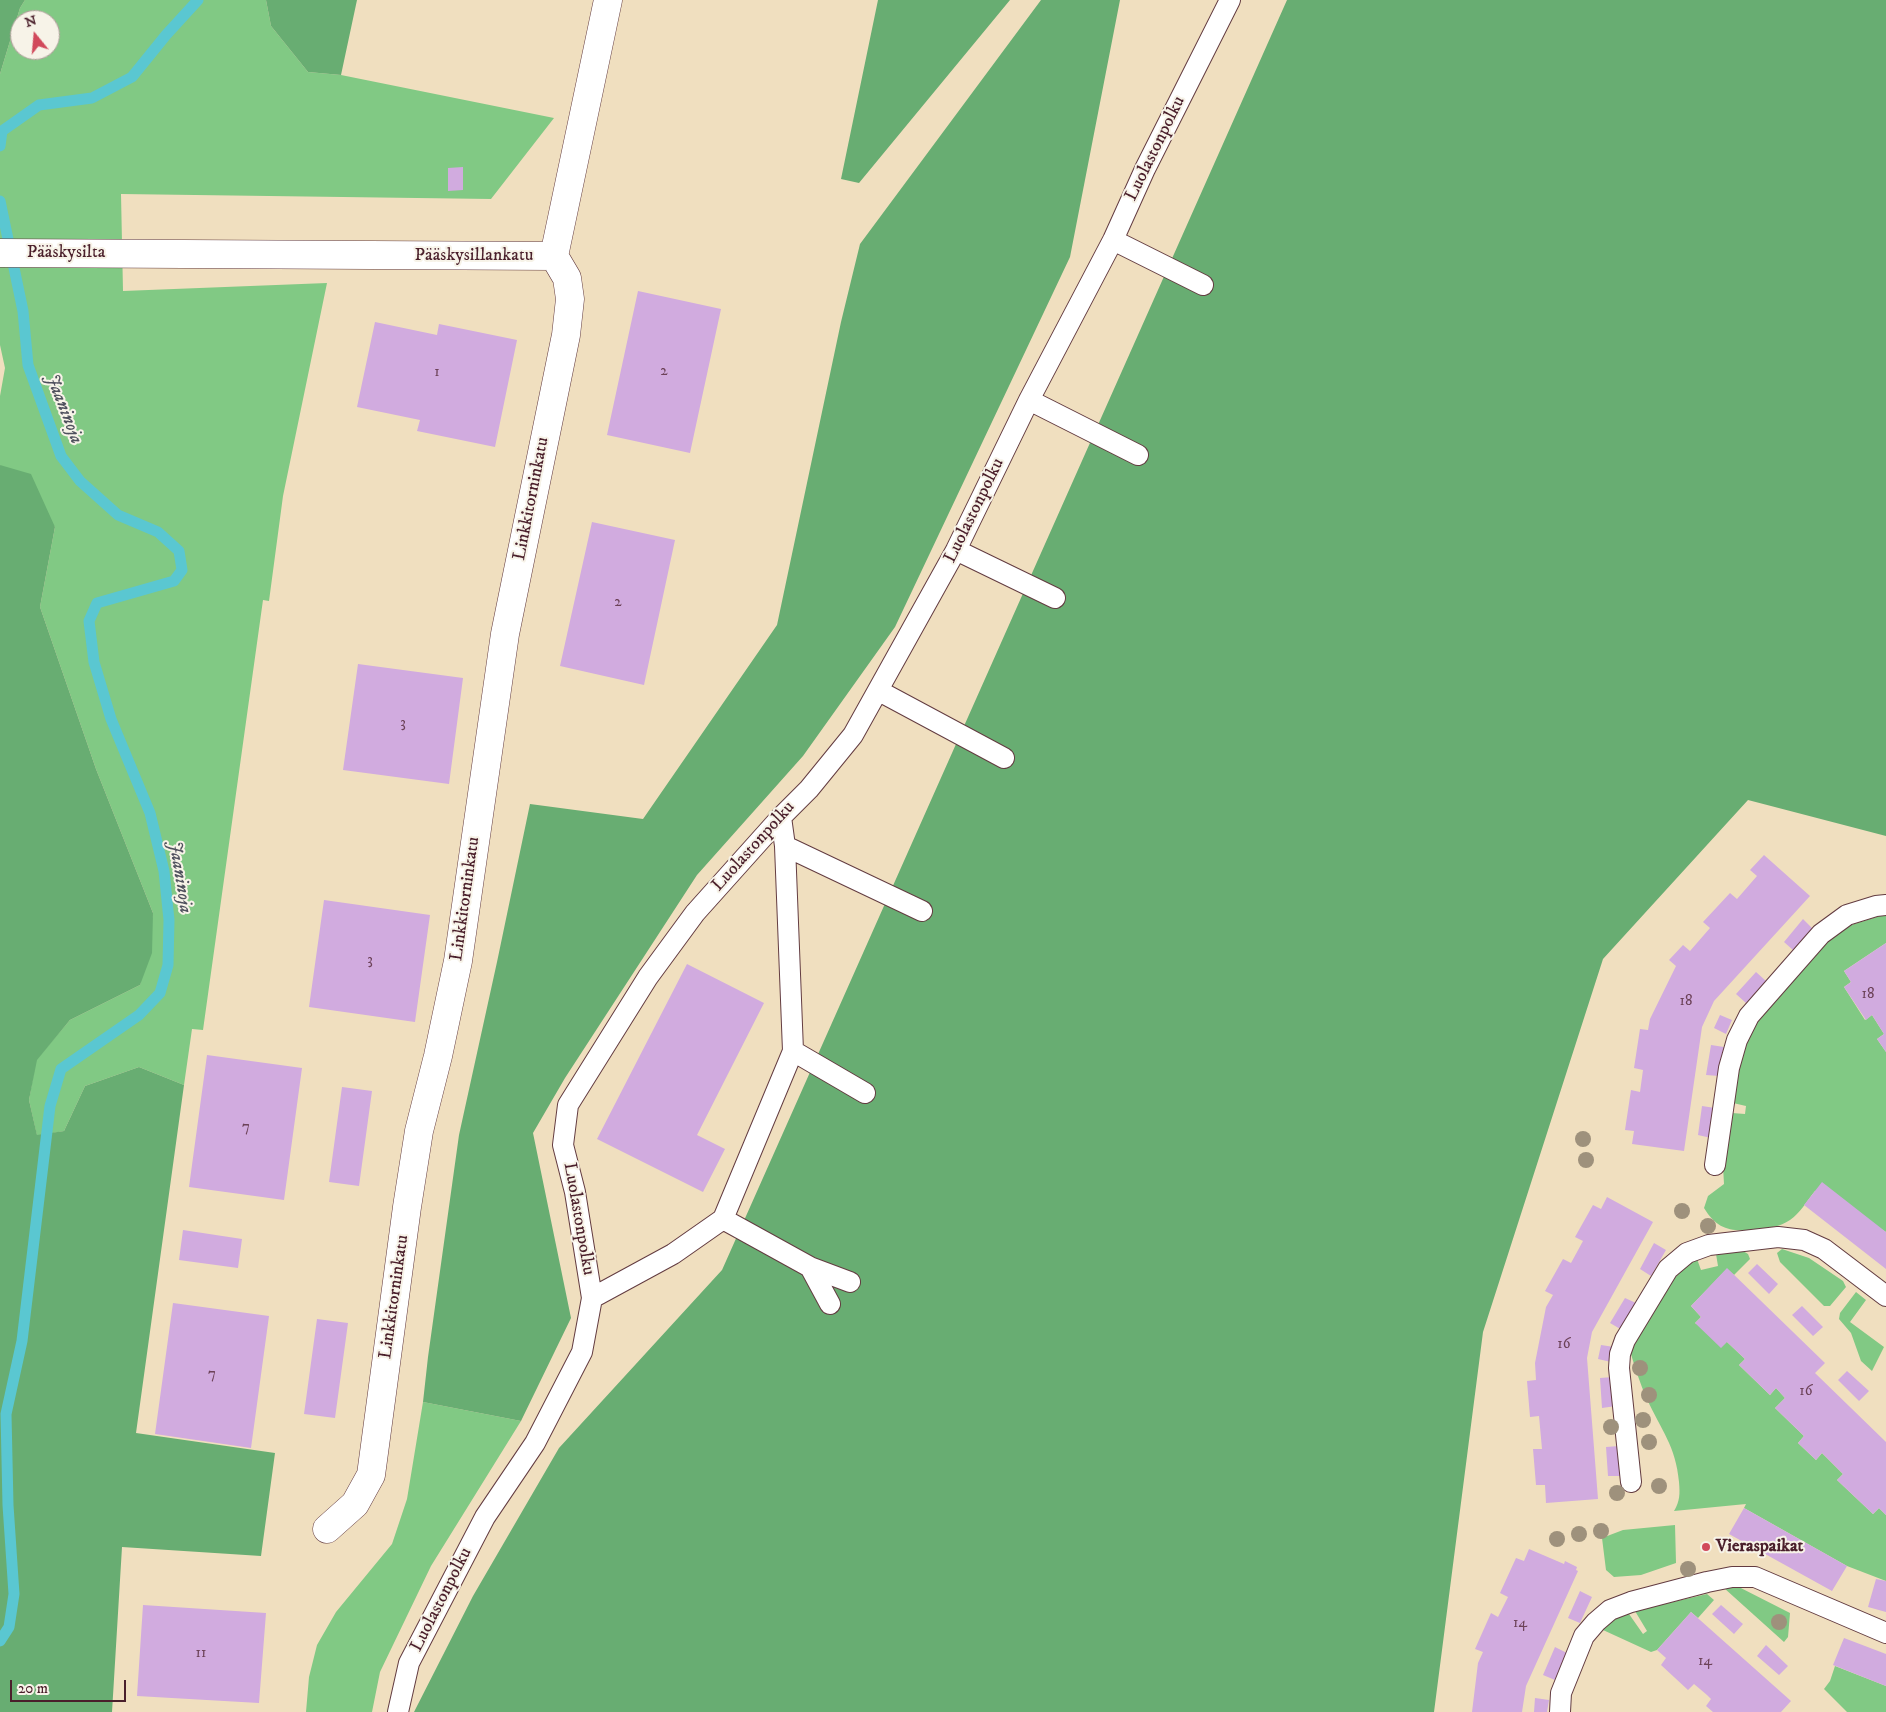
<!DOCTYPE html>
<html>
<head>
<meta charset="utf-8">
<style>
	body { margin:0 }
	#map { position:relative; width:1886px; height:1712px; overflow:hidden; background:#f0dfbf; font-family:"IM FELL DW Pica",serif }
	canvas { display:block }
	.north { position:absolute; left:10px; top:10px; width:50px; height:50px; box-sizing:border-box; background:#f7f3e8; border:1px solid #b29e9c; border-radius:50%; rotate:343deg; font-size:14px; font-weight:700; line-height:20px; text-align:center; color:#4a1f2b }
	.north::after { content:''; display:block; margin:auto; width:18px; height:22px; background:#d1495b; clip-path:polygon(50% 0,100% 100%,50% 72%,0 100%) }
	.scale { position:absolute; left:10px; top:1680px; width:116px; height:22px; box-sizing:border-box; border:2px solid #4a1f2b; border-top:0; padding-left:6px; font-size:15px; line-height:18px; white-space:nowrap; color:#4a1f2b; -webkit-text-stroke:4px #f7f3e8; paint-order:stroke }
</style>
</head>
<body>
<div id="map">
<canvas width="1886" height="1712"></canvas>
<div class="north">N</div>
<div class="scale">20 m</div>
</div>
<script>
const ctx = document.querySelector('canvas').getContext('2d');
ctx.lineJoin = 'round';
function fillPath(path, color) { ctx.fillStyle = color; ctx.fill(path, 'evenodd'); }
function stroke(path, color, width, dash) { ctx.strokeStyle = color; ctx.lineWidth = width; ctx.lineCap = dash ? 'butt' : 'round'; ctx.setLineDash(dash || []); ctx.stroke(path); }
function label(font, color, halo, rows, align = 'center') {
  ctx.font = font + ' "IM FELL DW Pica",serif'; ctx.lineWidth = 4; ctx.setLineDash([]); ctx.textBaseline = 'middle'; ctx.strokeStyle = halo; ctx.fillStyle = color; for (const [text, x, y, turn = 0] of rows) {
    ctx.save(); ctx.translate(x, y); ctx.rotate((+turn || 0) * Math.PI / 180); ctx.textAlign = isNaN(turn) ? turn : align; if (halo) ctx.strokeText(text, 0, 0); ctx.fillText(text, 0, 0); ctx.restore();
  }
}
fillPath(new Path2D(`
	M25,0H266L271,26L308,72L341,75L554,118L491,199L121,194L123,291L327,283L283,496L269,601L263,600L203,1030L192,1029L184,1085L139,1067L85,1086L64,1131L37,1136L29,1100L36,1060L70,1020L140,985L153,913L96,769L40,607L55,527L0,465V396L5,368L0,345V74L20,8ZM20,20H50V50H20Z
	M1886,914V943L1844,971L1851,982L1844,987L1865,1020L1872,1015L1884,1034L1877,1039L1886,1052V1232L1815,1191C1807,1201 1800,1213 1790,1220C1780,1227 1768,1228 1757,1229C1733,1232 1718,1231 1704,1208L1708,1196L1724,1184L1723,1166L1732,1113L1745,1114L1746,1106L1733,1103L1739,1062L1745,1042L1759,1015L1824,943L1848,926Z
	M1782,1249L1809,1258L1843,1281L1846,1287L1830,1306H1824L1780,1262L1777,1253Z
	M1743,1251L1748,1254L1750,1259L1734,1275L1727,1269L1691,1306L1701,1317L1695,1323L1727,1342L1745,1359L1739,1365L1770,1395L1776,1388L1785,1398L1775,1408L1804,1436L1798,1443L1816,1460L1822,1453L1843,1474L1837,1480L1873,1514L1879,1508L1886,1515V1581L1847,1566L1744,1508L1746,1504L1674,1511C1680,1501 1680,1494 1679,1482C1676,1446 1661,1430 1647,1399C1640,1384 1635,1367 1630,1351L1677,1271L1697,1259L1701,1270L1718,1266L1716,1254Z
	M1856,1292L1866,1300L1850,1322L1884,1347L1872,1371L1861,1361L1851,1333L1839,1319L1840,1313Z
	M423,1402L521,1421L431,1566L380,1672L372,1712H306L309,1677L317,1645L336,1612L392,1544L407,1499Z
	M1675,1525L1676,1563L1641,1575L1614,1577L1606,1570L1602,1538L1623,1530Z
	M1729,1582L1790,1613L1788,1637L1784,1642L1724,1588Z
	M1707,1594L1714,1600L1698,1618L1691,1612L1657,1650L1651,1652L1603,1630L1607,1624L1626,1613L1629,1614L1643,1634L1647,1631L1635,1611Z
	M1835,1666L1886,1686V1712H1847L1824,1689L1830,1681Z`), '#81c984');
fillPath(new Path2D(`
	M0,0H25L20,8L0,74Z
	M266,0H357L341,75L308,72L271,26Z
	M878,0H1010L859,183L841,179Z
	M1041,0H1120L1070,257L895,627L803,756L697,875L565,1078L533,1133L571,1318L521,1421L423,1402L428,1357L459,1135L497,962L530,804L643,819L777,625L841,322L860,244Z
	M1287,0H1886V836L1748,800L1603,959L1483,1332L1434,1712H414L473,1596L559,1448L722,1270Z
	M0,465L31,474L55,527L40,607L96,769L153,913L152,953L140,985L70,1020L37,1060L29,1100L37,1135L64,1131L85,1086L139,1067L184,1085L136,1433L275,1453L261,1556L122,1547L112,1712H0Z`), '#68ad72');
stroke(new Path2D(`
	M0,146L2,131L39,105L92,98L132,77L166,35L198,0
	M0,201L23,311L28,365L61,456L80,481L118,515L158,532L179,551L182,570L174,581L97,603L89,621L94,662L111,719L150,813L164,871L169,920L168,965L160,993L139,1015L61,1069L50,1106L22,1341L6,1414L8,1505L14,1594L9,1627L0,1641`), '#5ac7d1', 11);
fillPath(new Path2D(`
	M463,167V190L448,191V168Z
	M638,291L721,309L690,453L607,435Z
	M375,322L437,335L439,324L517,340L495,447L417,431L420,420L357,407Z
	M592,522L675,540L644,685L560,666Z
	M358,664L463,678L449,784L343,770Z
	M1764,855L1810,896L1714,1001L1702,1027L1684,1151L1632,1144L1634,1131L1625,1130L1631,1090L1640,1092L1643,1070L1634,1068L1640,1029L1648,1030L1650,1019L1676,966L1669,960L1683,945L1690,951L1710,928L1703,922L1730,893L1737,899L1757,876L1750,870Z
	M324,900L430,915L415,1022L309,1007Z
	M1803,919L1813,929L1793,950L1784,942Z
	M1886,943V1052L1877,1039L1884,1034L1872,1015L1866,1020L1844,987L1851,982L1844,971Z
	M687,964L764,1003L697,1135L725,1149L703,1192L597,1139Z
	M1756,972L1766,981L1746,1003L1736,994Z
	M1720,1015L1732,1020L1726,1034L1714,1028Z
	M1711,1045L1724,1047L1719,1076L1706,1075Z
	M207,1055L302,1068L284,1200L189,1187Z
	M342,1087L372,1091L359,1186L329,1182Z
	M1702,1106L1715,1108L1711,1138L1698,1135Z
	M1822,1182L1886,1232V1269L1804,1205Z
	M1607,1197L1653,1222L1592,1332L1587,1358L1598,1499L1546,1503L1545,1485H1536L1533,1449H1542L1539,1416L1530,1417L1527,1381L1536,1380L1535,1363L1546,1307L1553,1295L1545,1291L1563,1259L1571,1263L1583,1241L1575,1237L1593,1205L1601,1209Z
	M183,1230L242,1239L238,1268L179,1260Z
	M1654,1243L1666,1250L1651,1276L1640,1269Z
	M1757,1264L1778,1284L1769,1294L1748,1273Z
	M1727,1268L1825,1363L1815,1373L1886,1442V1515L1879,1508L1873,1514L1837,1480L1843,1474L1822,1453L1816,1460L1798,1443L1804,1436L1775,1408L1785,1398L1776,1388L1770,1395L1739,1365L1745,1359L1727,1342L1721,1348L1695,1323L1701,1317L1691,1306Z
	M1625,1298L1636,1303L1622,1330L1610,1323Z
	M173,1303L269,1316L251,1448L155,1434Z
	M1802,1306L1823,1327L1813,1336L1792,1315Z
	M317,1319L348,1323L335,1418L304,1414Z
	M1601,1345L1614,1347L1611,1362L1598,1359Z
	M1847,1371L1869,1391L1859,1401L1838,1380Z
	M1613,1377L1616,1406L1602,1408L1600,1378Z
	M1619,1446L1621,1476H1608L1606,1447Z
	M1744,1508L1847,1566L1832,1591L1729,1534Z
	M1529,1549L1564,1564L1565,1561L1577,1567L1576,1570L1578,1571L1526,1686L1522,1712H1472L1478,1663L1483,1652L1475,1649L1491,1613L1498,1617L1508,1597L1500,1593L1516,1558L1524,1561Z
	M1876,1579L1886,1581V1612L1868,1607Z
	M1580,1591L1592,1597L1580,1623L1568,1618Z
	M143,1605L266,1613L259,1703L137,1696Z
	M1721,1605L1743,1624L1734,1634L1712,1614Z
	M1691,1612L1791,1701L1781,1712H1713L1706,1706L1711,1699L1707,1695L1694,1684L1688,1690L1661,1665L1666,1658L1657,1650Z
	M1844,1638L1886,1654V1686L1833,1665Z
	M1766,1645L1788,1666L1779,1675L1757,1656Z
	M1555,1647L1567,1653L1555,1680L1543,1675Z
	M1535,1698L1549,1700L1547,1712H1534Z`), '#d1abdf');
const service = new Path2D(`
	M1113,240L1203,285
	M1029,400L1138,455
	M956,550L1055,598
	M879,691L1004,758
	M785,846L922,911
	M793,1051L865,1093
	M1715,1165L1729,1068L1737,1040L1749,1016L1821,934L1847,915L1876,906L1886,905
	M723,1219L810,1267L850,1282
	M810,1267L830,1304
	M592,1298L673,1254L723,1219L793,1051L785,846L781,817
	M1631,1482L1619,1368L1620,1354L1625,1340L1668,1269L1687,1253L1709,1245L1778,1237L1804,1240L1824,1249L1886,1296
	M398,1712L409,1663L485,1517L535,1443L582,1352L592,1298L575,1192L563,1145L568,1105L648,977L695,913L781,817L809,789L853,735L956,550L1029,400L1113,240L1145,169L1230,0
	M1560,1712L1561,1693L1584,1636L1596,1622L1610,1610L1631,1602L1707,1582L1732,1577H1755L1886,1633`);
const minor = new Path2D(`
	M0,253L554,256
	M554,256L608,0
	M327,1529L355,1504L371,1475L407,1207L419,1131L438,1056L458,961L505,634L566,335L570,299L567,278L554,256`);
stroke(service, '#633c41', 22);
stroke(minor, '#633c41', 29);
stroke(service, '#fff', 20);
stroke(minor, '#fff', 28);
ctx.fillStyle = '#9e917c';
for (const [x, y] of [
	[1583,1139],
	[1586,1160],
	[1682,1211],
	[1708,1226],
	[1640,1368],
	[1649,1395],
	[1643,1420],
	[1611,1427],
	[1649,1442],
	[1659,1486],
	[1617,1493],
	[1601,1531],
	[1579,1534],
	[1557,1539],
	[1688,1569],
	[1779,1622]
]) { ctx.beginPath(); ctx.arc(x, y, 8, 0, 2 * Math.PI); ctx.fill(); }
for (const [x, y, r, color] of [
	[1706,1547,5,"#d1495b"]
]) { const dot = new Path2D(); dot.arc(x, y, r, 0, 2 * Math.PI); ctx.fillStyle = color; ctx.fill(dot); stroke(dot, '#f7f3e8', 2); }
label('15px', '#6c4258', null, [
	["2",664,372],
	["1",437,373],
	["2",618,603],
	["3",403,724],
	["3",370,961],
	["18",1868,995],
	["18",1686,1002],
	["7",246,1128],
	["16",1564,1345],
	["7",212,1375],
	["16",1806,1392],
	["14",1520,1624],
	["11",201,1654],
	["14",1705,1662]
]);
label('18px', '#4a1f2b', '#f7f3e8', [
	["Luolastonpolku",1156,149,-64],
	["Pääskysilta",66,253],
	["Pääskysillankatu",474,256],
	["Linkkitorninkatu",532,499,-79],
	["Luolastonpolku",975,511,-64],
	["Luolastonpolku",754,847,-48],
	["Linkkitorninkatu",466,899,-82],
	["Luolastonpolku",578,1219,80],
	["Linkkitorninkatu",395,1297,-82],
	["Luolastonpolku",442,1600,-63]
]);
label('bold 18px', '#4a1f2b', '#f7f3e8', [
	["Vieraspaikat",1716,1547]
], 'left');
label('italic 19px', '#4f515d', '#f7f3e8', [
	["Jaaninoja",63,409,69],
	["Jaaninoja",179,877,81]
]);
</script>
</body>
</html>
